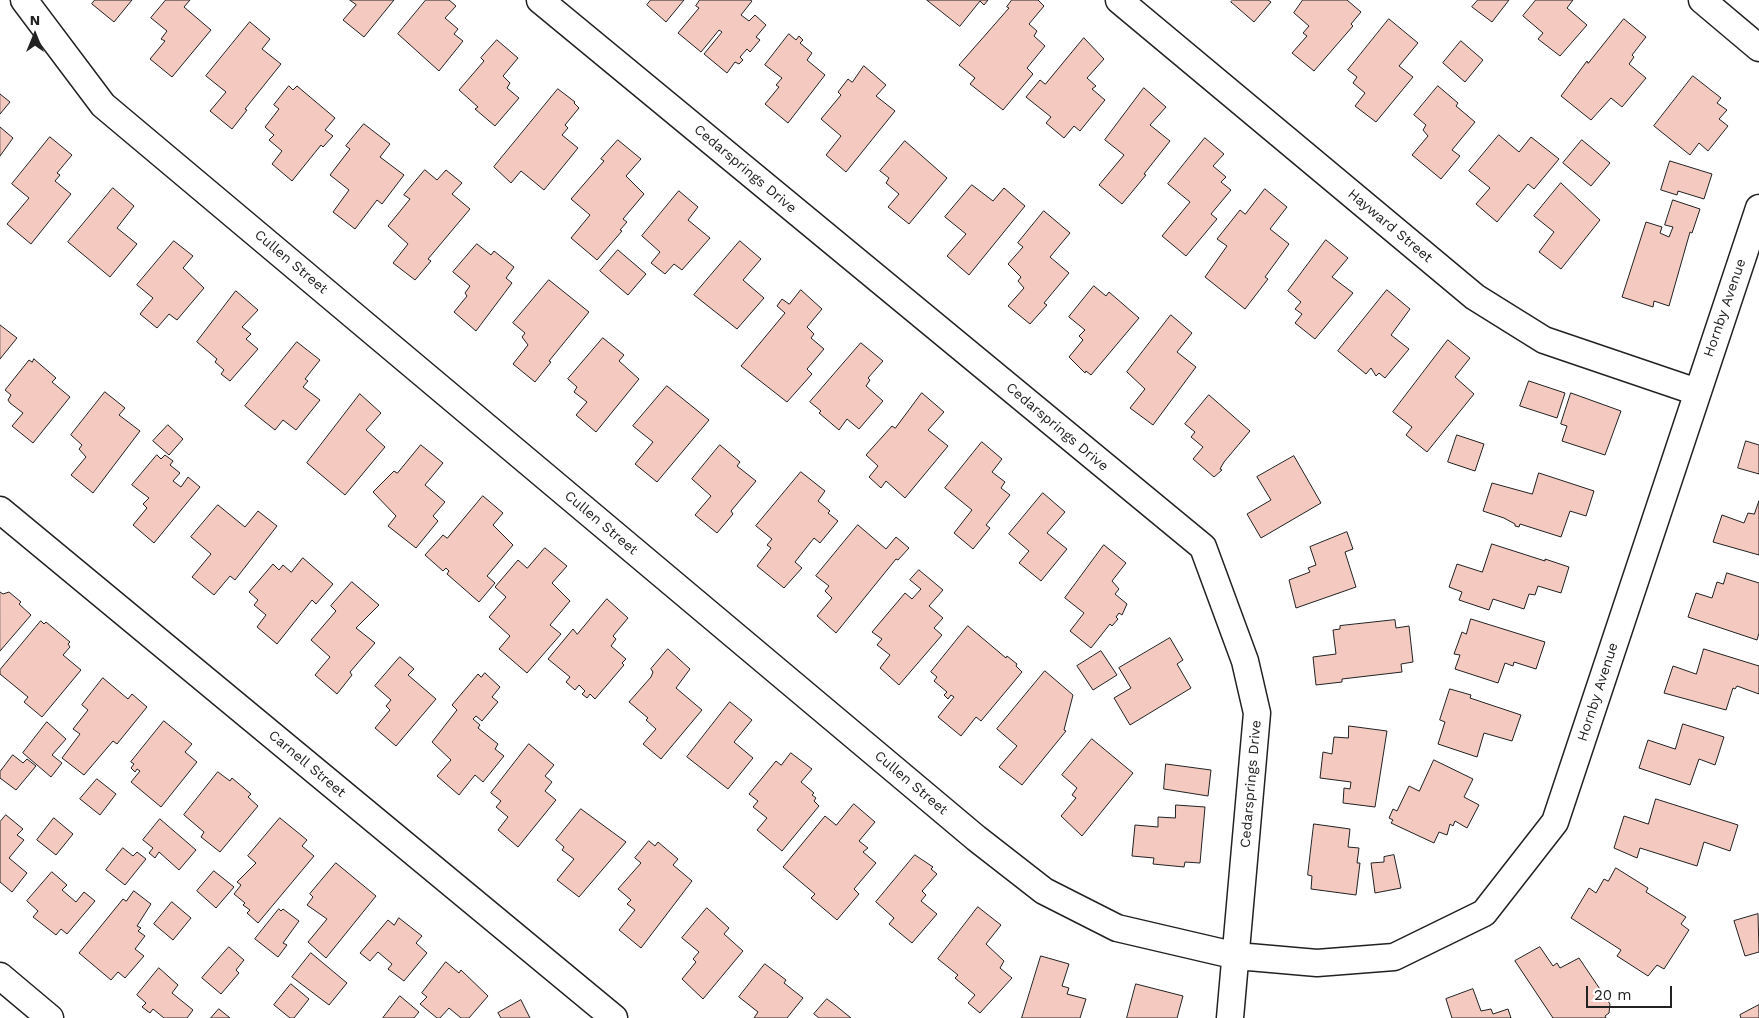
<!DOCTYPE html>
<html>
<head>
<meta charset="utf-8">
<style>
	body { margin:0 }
	#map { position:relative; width:1759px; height:1018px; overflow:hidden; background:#fff; font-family:"Work Sans",sans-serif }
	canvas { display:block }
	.north { position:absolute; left:10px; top:10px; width:50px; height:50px; -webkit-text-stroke:4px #fff; paint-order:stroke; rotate:0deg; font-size:14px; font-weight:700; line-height:20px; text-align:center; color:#222 }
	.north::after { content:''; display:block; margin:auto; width:18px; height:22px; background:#222; clip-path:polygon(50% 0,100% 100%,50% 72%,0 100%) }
	.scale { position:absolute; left:1586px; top:986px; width:86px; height:22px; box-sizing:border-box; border:2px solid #222; border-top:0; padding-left:6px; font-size:15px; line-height:18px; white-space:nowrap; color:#222; -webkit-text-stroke:4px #fff; paint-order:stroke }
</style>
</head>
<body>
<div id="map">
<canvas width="1759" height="1018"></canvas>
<div class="north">N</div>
<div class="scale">20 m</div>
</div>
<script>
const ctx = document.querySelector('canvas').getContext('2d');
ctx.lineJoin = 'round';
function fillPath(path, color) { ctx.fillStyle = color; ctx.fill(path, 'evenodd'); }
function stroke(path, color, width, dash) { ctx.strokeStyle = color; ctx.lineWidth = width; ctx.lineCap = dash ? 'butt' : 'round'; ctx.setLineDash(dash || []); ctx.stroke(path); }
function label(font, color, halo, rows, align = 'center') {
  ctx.font = font + ' "Work Sans",sans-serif'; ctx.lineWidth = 4; ctx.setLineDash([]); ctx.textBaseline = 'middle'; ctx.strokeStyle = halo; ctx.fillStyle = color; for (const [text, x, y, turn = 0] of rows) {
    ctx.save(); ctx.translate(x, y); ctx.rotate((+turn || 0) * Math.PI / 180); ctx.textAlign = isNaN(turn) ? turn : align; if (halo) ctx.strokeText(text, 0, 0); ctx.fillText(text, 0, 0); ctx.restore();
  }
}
const building = new Path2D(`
	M95,0H132L114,22L92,4Z
	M166,0H190L184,7L211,30L172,77L150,59L165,41L161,39L167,31L151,18Z
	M350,0H394L364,37L343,20L356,5Z
	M426,0H449L456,6L445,18L458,29L454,34L463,41L439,71L398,34Z
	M651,0H684L666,22L647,5Z
	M700,0H750L752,1L741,15L749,21L755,15L766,25L756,37L760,40L750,52L747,49L740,57L743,60L739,64L735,62L727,73L704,54L722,32L719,30L701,52L678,33L699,8L696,6Z
	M927,0H988L984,5L980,1L960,26Z
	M1012,0H1038L1044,6L1029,24L1037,31L1034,36L1045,46L1027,68L1033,74L1003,110L970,84L975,78L959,65L1009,8L1007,7Z
	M1233,0H1268L1271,2L1254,22L1231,2Z
	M1303,0H1347L1361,12L1351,24L1353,26L1314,71L1292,53L1307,36L1303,33L1309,26L1294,13Z
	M1478,0H1509L1492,22L1472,7Z
	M1536,0H1573L1567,8L1587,25L1560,56L1538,39L1543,33L1523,16Z
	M1389,19L1418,43L1399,66L1413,77L1376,122L1355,106L1365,93L1353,83L1357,77L1348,70Z
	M1624,19L1646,37L1632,55L1634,57L1629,64L1646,78L1622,107L1611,98L1591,120L1561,96L1587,61L1588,63Z
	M250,22L270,39L262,49L281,64L245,109L247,110L232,129L210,111L226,92L206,76Z
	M789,34L796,40L799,36L803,40L800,43L812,53L807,60L825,75L788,123L765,104L779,87L776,85L782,78L765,65Z
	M1084,38L1104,59L1087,78L1096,86L1092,89L1105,100L1080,131L1074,126L1064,138L1046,123L1051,117L1026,97L1040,80L1045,84Z
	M497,40L518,58L503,76L510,83L507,88L519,98L495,126L475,109L478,107L459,90L484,61L481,58Z
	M1461,41L1483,60L1465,82L1443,63Z
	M864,66L886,85L876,96L895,111L846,172L826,155L841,136L821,119L841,95L838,92L848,79L852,82Z
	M1693,76L1721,98L1717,103L1727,110L1719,119L1728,126L1708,151L1699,143L1690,155L1654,126Z
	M289,86L293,90L297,86L335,118L325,130L333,136L323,147L321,145L292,181L272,164L282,151L269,140L274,135L265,127L279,109L274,105Z
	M1438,86L1458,103L1456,106L1475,122L1452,150L1460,156L1441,179L1412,155L1428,136L1423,130L1426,125L1414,115Z
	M1144,88L1166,107L1150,125L1170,141L1144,174L1146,175L1122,204L1099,185L1124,155L1105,140Z
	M558,89L575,102L574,103L579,108L565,125L568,128L562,135L578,148L544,190L521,171L511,183L494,167Z
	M0,94L10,102L0,114Z
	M364,124L390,144L380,157L404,175L382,204L377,200L355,229L333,212L349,190L330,175L350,149L346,146Z
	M0,127L13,138L0,156Z
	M1499,135L1519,152L1531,137L1559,159L1534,189L1528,184L1497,222L1476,204L1490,188L1469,171Z
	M50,137L72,155L57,173L60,175L55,181L71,194L31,244L7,224L29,198L12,184Z
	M1205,138L1224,154L1213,166L1226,177L1221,182L1231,190L1211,214L1217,219L1186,256L1162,236L1190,202L1168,184Z
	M618,140L641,159L626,176L644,194L623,219L627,222L620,230L622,231L597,260L571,238L590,215L571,199L604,161L601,159Z
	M1582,140L1610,163L1591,186L1563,163Z
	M905,141L947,178L909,224L888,207L899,194L886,183L889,178L880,171Z
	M1670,161L1712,174L1704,199L1678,191L1677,195L1661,190Z
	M425,170L437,180L446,170L462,183L452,194L470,209L428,259L431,261L415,280L393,263L408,244L388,226L410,199L404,195Z
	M1561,183L1600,220L1561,269L1539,252L1554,232L1534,216Z
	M972,185L993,201L1004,188L1025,206L969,275L947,256L966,234L945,217Z
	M113,188L134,206L117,228L137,244L110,277L68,242Z
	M1265,189L1287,207L1270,229L1289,244L1265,277L1268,279L1245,309L1205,277L1227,246L1217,239L1240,210L1245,214Z
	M679,191L698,207L688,220L710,238L682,270L674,264L665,274L651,263L660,252L642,236Z
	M1673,200L1700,209L1692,233L1690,232L1669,306L1654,301L1653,307L1622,297L1646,222L1662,227L1660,233L1669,237L1673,227L1665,225Z
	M1044,211L1070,233L1050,257L1069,273L1044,303L1047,305L1030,324L1008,306L1024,288L1018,281L1021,277L1008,264L1023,247L1018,243Z
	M1326,240L1348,258L1332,277L1353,293L1315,339L1295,323L1302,314L1295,309L1301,302L1288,291Z
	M174,241L193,256L183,268L204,288L177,320L169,314L157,328L140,314L153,298L137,285Z
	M740,241L761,259L743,280L764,298L737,329L694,295Z
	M477,244L491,255L494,251L514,267L506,278L512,283L476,331L454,312L467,296L465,293L470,286L453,272Z
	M618,250L646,274L628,295L600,271Z
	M549,280L589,312L549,361L551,362L535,382L513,364L528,345L522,337L525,333L513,323Z
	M1094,286L1106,296L1109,292L1139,318L1091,375L1086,371L1085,373L1069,357L1083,340L1079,336L1085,330L1069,317Z
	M801,290L822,309L807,327L814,334L811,338L824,349L807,369L812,374L787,402L741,366L785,313L777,306L782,299L789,304Z
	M1387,290L1410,309L1391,335L1409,349L1385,378L1379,373L1376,376L1371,368L1366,374L1338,351Z
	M236,291L258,310L242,327L251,334L246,339L258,349L230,381L221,374L224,370L215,362L217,359L197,342Z
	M1171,315L1192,333L1177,352L1196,367L1153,425L1130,408L1145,389L1127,372Z
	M0,325L17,338L0,359Z
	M603,338L624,355L619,361L639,379L596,432L576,415L587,402L574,392L577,387L568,379Z
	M1448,340L1470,358L1455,377L1474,394L1427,452L1406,435L1412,427L1393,412Z
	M297,342L320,360L305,379L308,381L303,387L320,400L296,430L283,420L275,430L245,406Z
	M861,343L883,361L868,378L870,380L866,386L883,401L859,429L847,419L839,430L819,413L821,411L810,402Z
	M34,359L56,378L52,382L70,397L33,443L12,426L23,413L10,403L8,400L11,395L5,390L29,360L32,362Z
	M1529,381L1565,393L1557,418L1520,406Z
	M667,386L709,420L657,482L635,464L653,442L633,426Z
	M105,392L125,408L119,415L140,431L93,493L71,475L86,457L79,449L82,445L71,435Z
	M922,393L944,412L928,430L948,446L905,498L886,481L881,488L869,477L878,466L866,455L892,426L895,428Z
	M1571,393L1621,411L1605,455L1562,441L1567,426L1561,424Z
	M360,394L381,413L366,430L385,447L345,495L307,463Z
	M1209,395L1250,431L1224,462L1220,469L1222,470L1214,477L1193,459L1203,447L1191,437L1195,432L1185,424Z
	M168,425L183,439L169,455L153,441Z
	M1457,435L1484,444L1475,471L1448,462Z
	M1746,441L1759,445V474L1738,468Z
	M982,442L1002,459L992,472L1005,482L1001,488L1010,495L986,525L990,528L973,549L954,533L972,510L945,488Z
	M421,445L443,463L425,485L445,502L433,516L438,521L416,548L388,526L396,516L373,492L394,471L397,473Z
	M720,445L740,462L737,466L756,481L731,511L733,514L717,533L695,515L711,496L692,479Z
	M157,455L161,459L165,455L173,461L170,465L180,473L173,481L181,487L188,477L200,487L154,543L133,525L147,508L143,504L149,498L132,485Z
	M1294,456L1321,503L1261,538L1247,514L1271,500L1257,477Z
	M801,472L825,491L818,501L830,511L828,513L838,521L820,543L814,538L795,562L802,568L784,588L757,566L771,548L767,545L772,539L756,526Z
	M1539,473L1594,491L1586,516L1570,511L1561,537L1520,524L1519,527L1515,526V524L1504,518L1483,511L1492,483L1532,494Z
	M1043,493L1065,512L1047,533L1067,549L1041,581L1019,563L1029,551L1009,534Z
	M483,496L503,513L493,525L513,545L487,576L495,583L479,602L447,574L449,571L446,568L443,571L425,555L443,535L447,538Z
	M1759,501V555L1713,542L1722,515L1744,523L1748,513L1754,514Z
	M218,505L245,527L258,511L277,526L235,580L230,576L214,595L192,577L211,554L191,537Z
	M858,525L886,549L896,537L909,548L898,560L896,559L836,633L817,616L832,598L825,591L829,586L816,576Z
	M1347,532L1353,549L1345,552L1356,587L1296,608L1289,580L1310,572L1308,568L1316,565L1310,547Z
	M1492,544L1545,561V559L1569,567L1561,593L1538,586L1535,595L1529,594L1524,609L1493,599L1489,610L1459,600L1462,592L1449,587L1457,564L1482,572Z
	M1104,545L1126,563L1112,581L1119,589L1115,594L1127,604L1122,615L1119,613L1116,617L1118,619L1112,626L1110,624L1091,648L1070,631L1084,613L1065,598Z
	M545,548L567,566L552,583L570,601L550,625L561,634L527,673L499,649L510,636L489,617L506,597L495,587L518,560L527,568Z
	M303,558L333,584L316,604L312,600L277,644L257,627L266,615L254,605L258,600L249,592L273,564L279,570L283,565L291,572Z
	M919,570L943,590L929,606L943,618L934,628L942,635L899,685L880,668L890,655L877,645L882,639L872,632L905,593L912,599L921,589L910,580Z
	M1727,573L1759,583V633L1757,640L1688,617L1696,593L1712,598L1717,582L1723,584Z
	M352,582L379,605L356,628L375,643L350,672L352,675L337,694L315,675L330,657L311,640L336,611L331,606Z
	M0,592L3,594L9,592L21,602L19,604L31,615L0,651Z
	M607,599L628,618L613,636L616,639L611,646L626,659L622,663L624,665L595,699L590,694L587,698L582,694L585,691L579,685L575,690L566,682L570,677L548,659L573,629L577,634Z
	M1471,619L1545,642L1536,669L1514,662L1513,666L1505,663L1498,683L1455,669L1460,655L1454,654L1462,632L1466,634Z
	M1395,620L1396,628L1409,626L1413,662L1401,664L1402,672L1342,679V682L1316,685L1313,657L1336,654L1333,630L1340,629V626Z
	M41,621L44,624L46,622L70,642L68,644L70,647L63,655L81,670L42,717L24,702L28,697L0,674V670Z
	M968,626L1006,658L1007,656L1017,664L1016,666L1022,672L981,721L976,717L961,736L938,717L954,697L951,695L948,699L944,695L947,692L934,681L937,677L931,672Z
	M1170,638L1183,660L1177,664L1191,688L1130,725L1114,698L1131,688L1119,668Z
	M668,649L690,669L676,688L702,710L661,759L643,744L656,729L646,720L648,718L629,702L651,677L653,672L651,669Z
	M1704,649L1759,666V694L1737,686L1735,689L1733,688L1726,710L1664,693L1673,666L1696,674Z
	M1101,651L1117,675L1093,690L1077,666Z
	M400,657L414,669L408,675L436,699L396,746L375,728L390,710L386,706L391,700L375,686Z
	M1045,671L1073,695L1064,730L1066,731L1022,785L999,767L1017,746L997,729Z
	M485,673L500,687L492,697L498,702L482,721L476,716L473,719L480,725L478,728L498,744L495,749L504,756L483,782L475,775L459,795L437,776L451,760L432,742L457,710L452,705L478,674L481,677Z
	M103,678L128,699L132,694L147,707L117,744L113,741L84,775L62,758L80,734L73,729L88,710L82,705Z
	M1450,689L1471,695L1470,698L1521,715L1512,741L1484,733L1477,757L1438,744L1445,722L1440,720Z
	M730,702L752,720L734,742L753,758L728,789L687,757Z
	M164,721L192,744L185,752L197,762L161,807L131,782L140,771L137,769L135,772L131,768L134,764L131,762Z
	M47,722L66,739L52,755L62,763L51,777L23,753Z
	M1683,724L1724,737L1715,765L1699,759L1690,785L1639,768L1648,740L1675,749Z
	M1349,726L1387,731L1375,807L1343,803L1344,788L1350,789L1351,782L1320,778L1323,752L1332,754L1334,737L1348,738Z
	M1092,739L1133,773L1082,836L1061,816L1076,798L1072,795L1077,788L1062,775Z
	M529,744L554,765L545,776L552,782L545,791L556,800L518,847L498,830L508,817L496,807L501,801L491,793Z
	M791,753L812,769L801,782L814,793L812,795L816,798L814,801L819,806L782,851L757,830L767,818L753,807L758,801L749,794L776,761L781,765Z
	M13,755L23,763L27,759L36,766L16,790L0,778V772Z
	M1434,760L1473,779L1464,797L1479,805L1467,828L1455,821L1453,826L1450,824L1447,835L1439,832L1434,843L1391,823L1393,820L1389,818L1393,809L1397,811L1409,786L1419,791Z
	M1166,764L1211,770L1208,796L1164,789Z
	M218,772L230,781L232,778L251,794L248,797L258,806L220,852L201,837L204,832L184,815Z
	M97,779L116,794L100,815L80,799Z
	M1656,799L1738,825L1730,851L1704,842L1697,866L1640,848L1637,858L1614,848L1624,816L1648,824Z
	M854,804L875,822L859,841L868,848L863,852L876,863L854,889L859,894L837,920L811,898L815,894L783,867L825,816L836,825Z
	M1176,805L1205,807L1200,863L1185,862L1184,867L1153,864L1154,858L1132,856L1135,825L1158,827V817L1175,818Z
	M581,809L626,842L579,897L557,880L574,859L562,850L564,847L556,840Z
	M6,815L23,829L17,835L24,840L9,858L27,873L12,892L0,882V822Z
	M54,818L73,834L56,855L37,840Z
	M280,818L307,840L302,846L314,856L258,923L247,913L250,910L243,905L245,903L234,894L241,885L237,882L256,863L248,856Z
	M160,819L196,850L179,870L159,852L155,858L149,853L153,848L143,840Z
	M1314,824L1350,829L1348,847L1359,848L1357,863H1360L1356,895L1311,889L1312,876L1308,875Z
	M649,841L655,846L658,842L678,859L673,865L692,881L641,948L619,930L635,910L627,904L631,900L618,889L641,863L635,858Z
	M123,848L133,856L137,852L146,859L125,885L106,870Z
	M915,855L933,867L931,869L937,874L922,891L926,895L921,901L937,914L912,943L889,924L894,918L876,902Z
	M1394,855L1401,888L1375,893L1371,863L1384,862V857Z
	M336,863L376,896L326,958L308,942L327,919L307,905L313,897L310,894Z
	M1616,868L1648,888L1646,892L1686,917L1681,924L1689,930L1664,969L1657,965L1648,976L1617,956L1621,950L1571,918L1589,888L1596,893L1604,879L1608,881Z
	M214,871L234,887L216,908L197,891Z
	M52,872L67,885L62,890L76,902L84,892L95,901L67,934L61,929L56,935L33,917L38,911L27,901Z
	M134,891L151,904L137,926L141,928L138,931L145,936L135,949L144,956L125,978L118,972L111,980L79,953L123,899L126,901Z
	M172,902L191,918L173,940L154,924Z
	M978,907L1001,925L986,944L1004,961L1000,968L1012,978L980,1013L968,1003L975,995L955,978L958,975L938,959Z
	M707,908L729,928L724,934L743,951L703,999L682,979L696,962L693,959L699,952L682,938Z
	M279,909L281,911L283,909L299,921L283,943L287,945L278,957L255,939Z
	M1758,914L1759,952L1745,956L1734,921Z
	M399,918L422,936L416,943L427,953L404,981L388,969L392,964L378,952L370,961L360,953L388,920L394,925Z
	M229,947L244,960L236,970L239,973L221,994L202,978Z
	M1540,947L1553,966L1557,963L1560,968L1579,958L1610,1004L1609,1013L1605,1016L1606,1018H1553L1515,961Z
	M311,953L347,983L329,1005L292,977Z
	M1041,956L1069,964L1062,986L1069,988L1067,994L1086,999L1080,1018H1022Z
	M446,962L459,973L461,970L488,996L469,1018H461L449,1008L440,1018H437L420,1004L427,997L422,993Z
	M765,964L786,980L784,983L803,998L787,1018H754L758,1012L739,997Z
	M159,968L178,985L172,993L193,1010L187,1018H164L153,1009L150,1013L142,1007L146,1003L137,995Z
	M291,984L309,999L294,1018H290L274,1005Z
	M1136,984L1183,996L1177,1018H1127Z
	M1473,989L1481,1011L1491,1009L1493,1014L1508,1009L1511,1018H1452L1446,999Z
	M400,996L419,1012L414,1018H383Z
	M827,999L835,1005L851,1018H819L814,1014Z
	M521,1000L530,1018H501L498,1013Z
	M1759,1005V1018H1741L1740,1015Z
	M219,1009L230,1018H211Z`);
fillPath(building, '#f3c9c0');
stroke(building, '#222', 1);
const minor = new Path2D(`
	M24,0L103,105L976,838L1044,891L1117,928L1237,956L1317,963L1394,957L1484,913L1555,822L1759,208
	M540,0L1203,547L1245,661L1257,713L1230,1018
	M1119,0L1475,297L1544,340L1697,392
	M1702,0L1759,48
	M0,510L614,1018
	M0,976L50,1018`);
stroke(minor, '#222', 29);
stroke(minor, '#fff', 26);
label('14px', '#222', '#fff', [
	["Cedarsprings Drive",745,169,40],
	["Hayward Street",1390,226,40],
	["Cullen Street",291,262,40],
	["Hornby Avenue",1725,308,-71],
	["Cedarsprings Drive",1057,427,40],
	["Cullen Street",601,523,40],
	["Hornby Avenue",1598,692,-72],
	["Carnell Street",307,764,40],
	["Cullen Street",911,783,40],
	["Cedarsprings Drive",1251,784,-85]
]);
</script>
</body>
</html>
